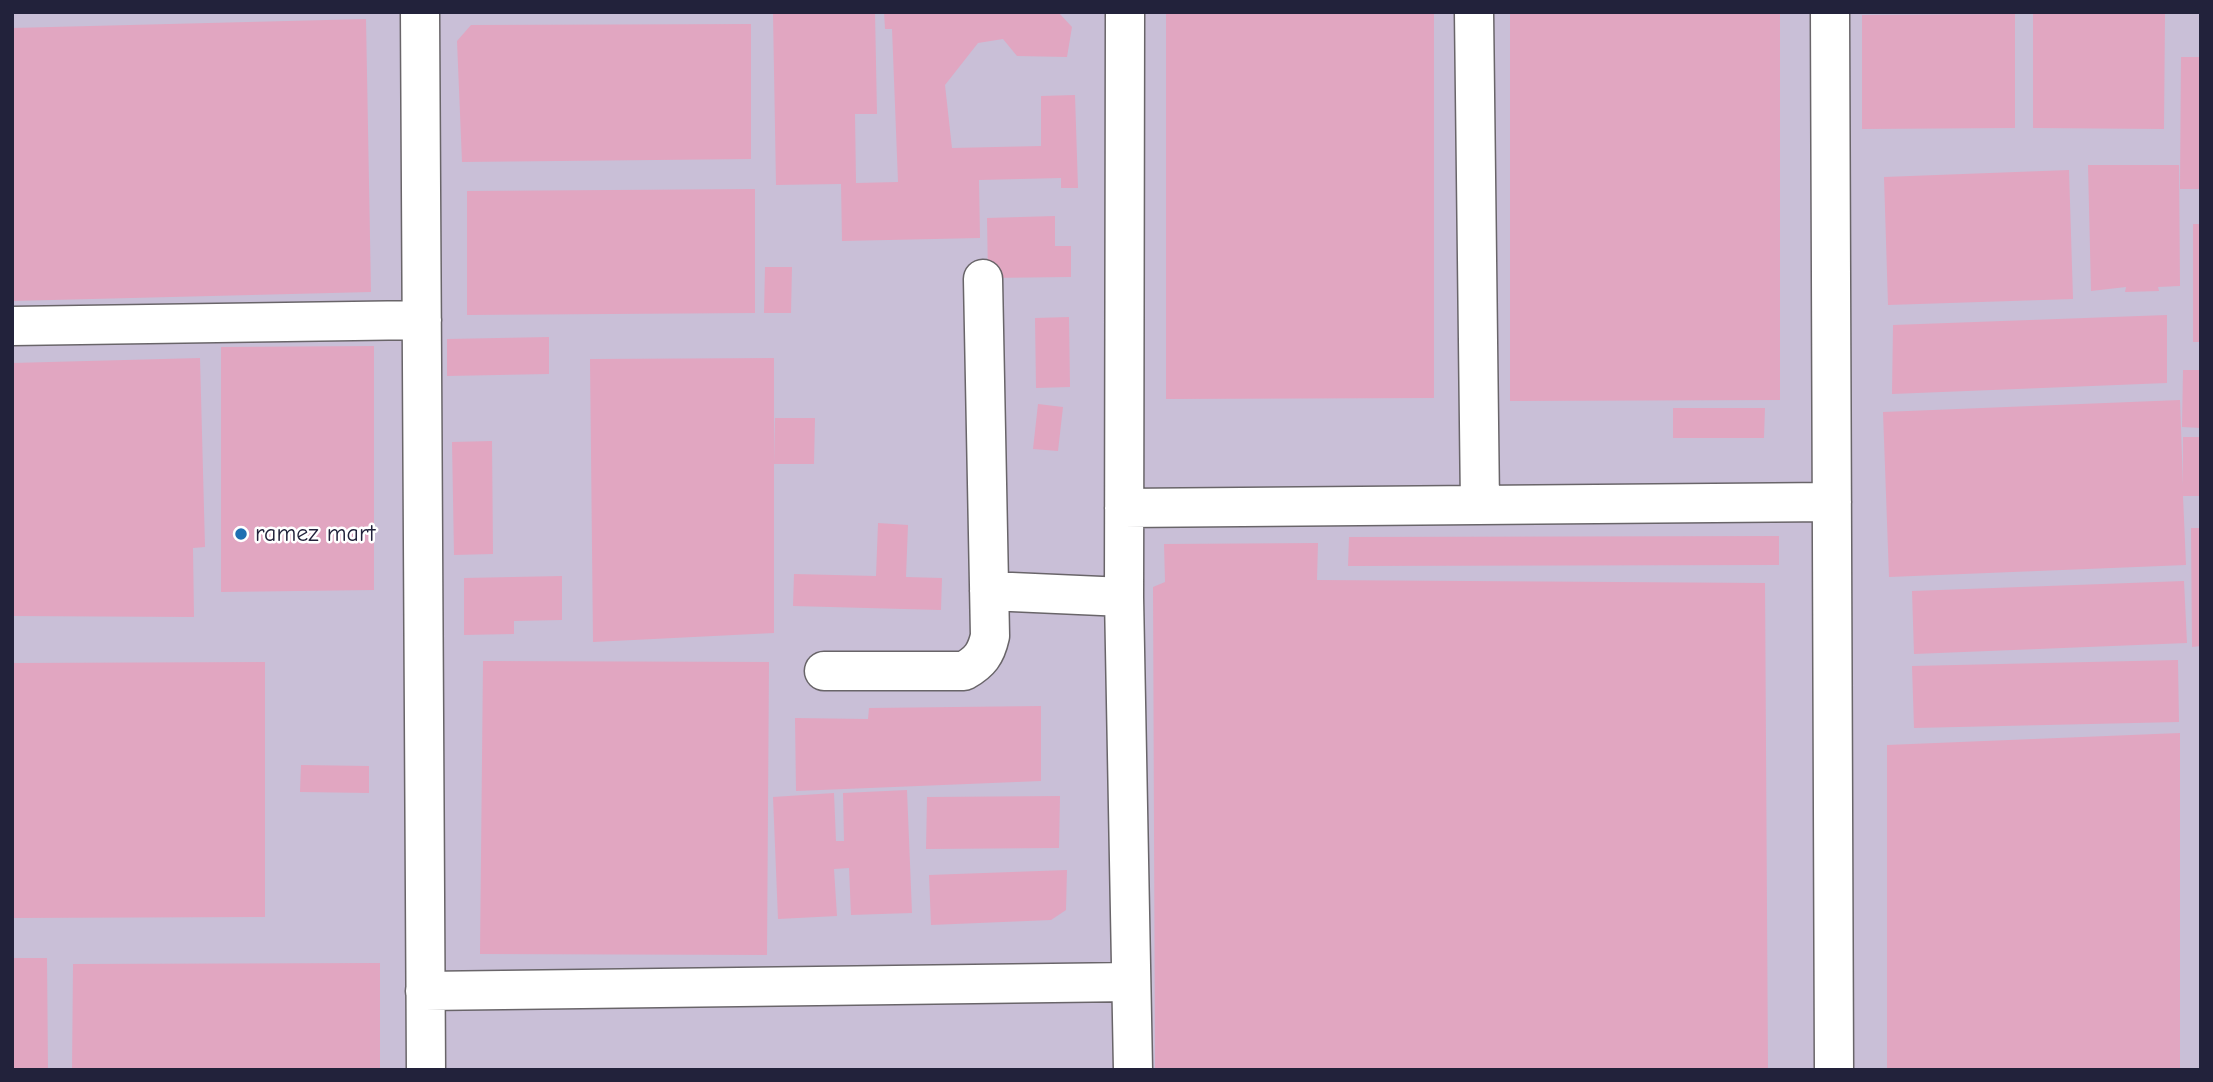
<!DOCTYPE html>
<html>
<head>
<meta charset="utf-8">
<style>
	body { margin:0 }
	#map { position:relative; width:2213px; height:1082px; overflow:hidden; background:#ece1bf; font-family:"Comic Neue",sans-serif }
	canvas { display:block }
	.frame { position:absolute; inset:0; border:14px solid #22223b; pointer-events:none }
</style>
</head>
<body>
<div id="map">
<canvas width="2213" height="1082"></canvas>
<div class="frame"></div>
</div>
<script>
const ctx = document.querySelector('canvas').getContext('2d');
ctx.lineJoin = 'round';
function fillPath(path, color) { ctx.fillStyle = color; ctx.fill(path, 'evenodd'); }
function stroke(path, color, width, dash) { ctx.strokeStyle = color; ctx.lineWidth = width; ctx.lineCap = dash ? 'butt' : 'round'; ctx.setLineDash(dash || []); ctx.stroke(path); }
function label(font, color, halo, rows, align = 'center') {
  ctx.font = font + ' "Comic Neue",sans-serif'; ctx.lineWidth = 5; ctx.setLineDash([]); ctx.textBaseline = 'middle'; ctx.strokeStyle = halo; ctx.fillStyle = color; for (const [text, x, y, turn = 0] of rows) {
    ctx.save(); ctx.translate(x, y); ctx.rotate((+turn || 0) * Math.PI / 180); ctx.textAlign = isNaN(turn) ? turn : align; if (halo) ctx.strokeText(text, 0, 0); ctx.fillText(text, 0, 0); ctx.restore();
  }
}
fillPath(new Path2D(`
	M12,12H2201V1070H12Z`), '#c9bfd7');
fillPath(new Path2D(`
	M875,12L877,114H855L856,183L898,182L892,29H885L884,12H1058L1072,27L1067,57L1017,56L1003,39L978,43L945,85L952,148L1041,146V96L1075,95L1078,188H1061V178L979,180L980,238L842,241L841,184L776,185L773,14Z
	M1166,12H1434V398L1166,399Z
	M1510,12H1780V400L1510,401Z
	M2033,13L2165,14L2164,129L2033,128Z
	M2015,14V128L1862,129V15Z
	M366,19L371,292L12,301V28Z
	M751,24V159L462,162L457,41L471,25Z
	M2181,57H2201V189H2180Z
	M2088,165H2179L2180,286L2158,287L2159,291L2125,292L2126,287L2091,291Z
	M2069,170L2073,299L1888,305L1884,177Z
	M755,189V313L467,315V191Z
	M1055,216V246H1071V277L988,278L987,218Z
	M2193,224H2201V342H2193Z
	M765,267H792L791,313H764Z
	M2167,315V383L1892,394L1893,325Z
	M1069,317L1070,387L1036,388L1035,318Z
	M549,337V374L447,376V339Z
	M374,346V590L221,592V347Z
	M200,358L205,547L193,548L194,617L12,616V363Z
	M774,358V633L593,642L590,359Z
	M2183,370H2201V428L2182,427Z
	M2180,400L2183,486V437H2201V496H2183L2186,565L1889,577L1883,412Z
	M1038,404L1063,407L1058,451L1033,449Z
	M1673,408H1765L1764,438H1673Z
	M775,418H815L814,464H774Z
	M492,441L493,554L454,555L452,442Z
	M878,523L908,525L906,577L942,578L941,610L793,606L794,574L876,576Z
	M2191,528H2201V646L2192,647Z
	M1779,536V565L1348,566L1349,537Z
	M1318,543L1317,580L1765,583L1768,1070H1155L1153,587L1165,582L1164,544Z
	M562,576V620L514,621V634L464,635V578Z
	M2184,581L2187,643L1914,654L1912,591Z
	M2178,660L2179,722L1914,728L1912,666Z
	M483,661L769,662L767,955L480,954Z
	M265,662V917L12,918V663Z
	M1041,706V781L796,791L795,718L868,719L869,708Z
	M2180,733V1070H1887V745Z
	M301,765L369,766V793L300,792Z
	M907,790L912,913L851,915L849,868L834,869L837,916L778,919L773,797L834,793L836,841H844L843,793Z
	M1060,796L1059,848L926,849L927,797Z
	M1067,870L1066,910L1051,920L931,925L929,875Z
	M12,958H47L48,1070H12Z
	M380,963V1070H72L73,964Z`), '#e1a6c1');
const minor = new Path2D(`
	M420,12L426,1070
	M1125,12L1124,597L1133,1070
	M1474,12L1480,505
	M1830,12L1834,1070
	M12,326L422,320
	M1124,508L1832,502
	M989,591L1124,597
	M824,671H964C980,662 986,654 990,636L983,279
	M425,991L1131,982`);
stroke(minor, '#696569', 41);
stroke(minor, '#fff', 38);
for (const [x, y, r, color] of [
	[241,534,7,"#1f6fb2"]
]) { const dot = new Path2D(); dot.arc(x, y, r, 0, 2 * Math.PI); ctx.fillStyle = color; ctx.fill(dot); stroke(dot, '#fff', 2.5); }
label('24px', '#22223b', '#fff', [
	["ramez mart",255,534]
], 'left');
</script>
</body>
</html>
